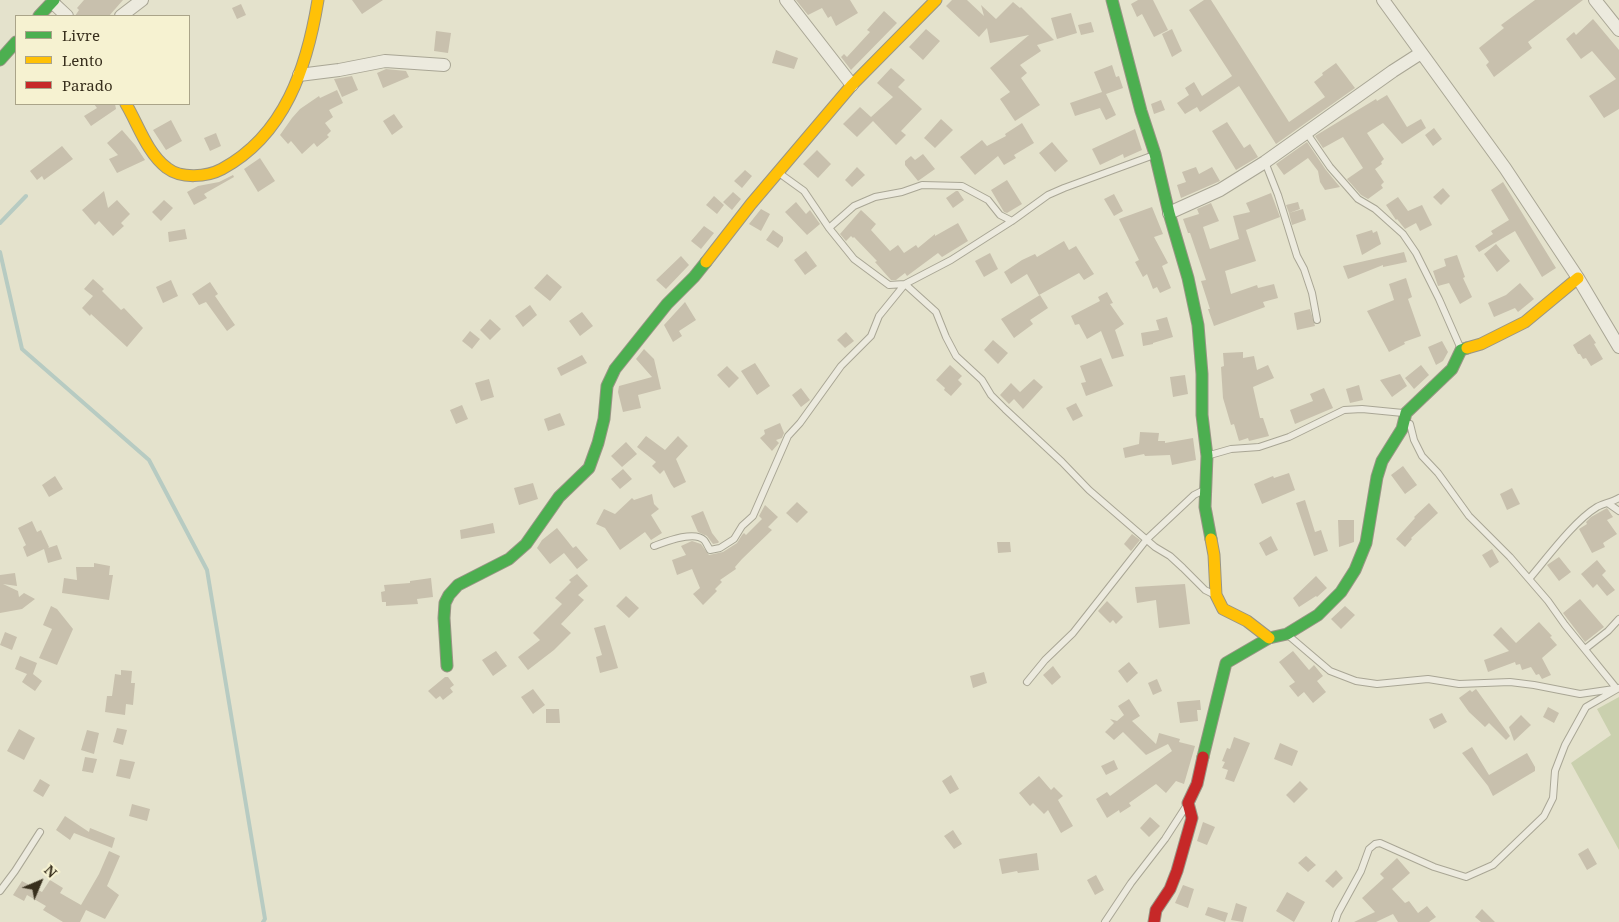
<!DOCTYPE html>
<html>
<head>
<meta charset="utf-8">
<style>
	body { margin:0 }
	#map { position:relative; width:1619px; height:922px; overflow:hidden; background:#e4e2cc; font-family:"Noto Serif",serif }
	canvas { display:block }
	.legend { position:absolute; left:15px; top:15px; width:175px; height:90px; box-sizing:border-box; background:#f6f2d1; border:1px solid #aaa489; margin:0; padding:6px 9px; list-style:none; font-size:15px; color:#382f1d }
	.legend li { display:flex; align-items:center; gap:10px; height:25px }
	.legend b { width:25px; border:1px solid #aaa489 }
	.north { position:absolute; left:15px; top:857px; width:50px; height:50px; -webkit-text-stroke:4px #f6f2d1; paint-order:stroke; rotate:45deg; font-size:14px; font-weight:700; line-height:20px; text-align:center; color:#382f1d }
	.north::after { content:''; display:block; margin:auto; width:18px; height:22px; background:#382f1d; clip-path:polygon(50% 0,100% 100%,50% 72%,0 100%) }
</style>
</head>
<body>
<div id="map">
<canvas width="1619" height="922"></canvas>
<ul class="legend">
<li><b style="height:6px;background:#4caf50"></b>Livre</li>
<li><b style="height:6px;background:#ffc107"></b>Lento</li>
<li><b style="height:6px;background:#c62828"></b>Parado</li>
</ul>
<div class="north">N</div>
</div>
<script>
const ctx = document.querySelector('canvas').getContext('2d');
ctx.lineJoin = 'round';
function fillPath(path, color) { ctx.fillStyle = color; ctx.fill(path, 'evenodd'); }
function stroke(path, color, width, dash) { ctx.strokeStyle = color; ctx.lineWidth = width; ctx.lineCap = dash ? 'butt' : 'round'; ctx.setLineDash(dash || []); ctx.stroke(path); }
fillPath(new Path2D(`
	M1619,697V850L1571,763L1611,735L1597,709Z`), '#cad0ae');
stroke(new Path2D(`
	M0,223L26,196
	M0,252L22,349L149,460L207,570L265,919L263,922`), '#b7cbc2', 4);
fillPath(new Path2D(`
	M84,0H123L109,16H75L79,10L77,8Z
	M352,0H383L362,14Z
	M796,0H850L858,13L836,26L831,16L828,18L822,8L808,15Z
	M952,0H967L984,16L981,5L996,19L1013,2L1020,8L1021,7L1054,40L1037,45L1041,51L1020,65L1027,73L1021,78L1040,105L1015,121L1000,99L1010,92L990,68L1029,35L990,43L987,28L979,37L946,6Z
	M1138,0H1153L1168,30L1154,37L1142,14L1137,17L1131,4Z
	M1204,0H1211L1289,122L1325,97L1314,82L1323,75L1322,73L1336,63L1355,88L1276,144L1239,86L1200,112L1197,107L1185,114L1177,103L1189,95L1185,88L1194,82L1202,96L1232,76L1189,10Z
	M1535,0H1583L1528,42L1532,48L1494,77L1486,65L1489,62L1479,48L1504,28L1501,25Z
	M241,4L246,15L237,19L232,8Z
	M884,11L897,23L851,70L841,57L844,54L847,57L870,32L867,30Z
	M1071,13L1077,33L1057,39L1051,18Z
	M1593,19L1619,50V109L1604,118L1589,96L1616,79L1592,51L1581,59L1566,39L1574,32L1576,35Z
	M1091,22L1094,32L1081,35L1078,25Z
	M926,29L940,41L923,60L909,47Z
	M1172,29L1182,51L1172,57L1162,34Z
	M436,31L451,33L448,53L434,51Z
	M776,50L798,58L794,69L772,63Z
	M1112,65L1116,77L1119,76L1123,88L1106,94L1116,115L1106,120L1100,108L1075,116L1070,103L1102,92L1094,72Z
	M891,68L905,80L898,87L922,109L901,131L906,135L896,145L873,121L857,137L843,124L860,107L871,117L893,97L877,83Z
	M386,69L406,71L409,77L383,88L377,73Z
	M352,76L358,90L342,97L334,79Z
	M337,90L343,103L329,110L333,117L325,123L331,131L327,135L329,137L317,147L314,143L302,154L291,141L288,144L280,135L292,118L300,109L319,96L320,98Z
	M1387,95L1407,127L1421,119L1426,128L1402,144L1383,123L1367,133L1384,159L1381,162L1382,164L1375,169L1384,182L1381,185L1383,188L1368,199L1361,195L1347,179L1363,168L1343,137L1323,148L1315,136L1376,99L1377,101Z
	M1161,100L1165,110L1154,114L1151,104Z
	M94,104H115L116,109L91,126L84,116L97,108Z
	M394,114L403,127L392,135L383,121Z
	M941,119L953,130L935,148L924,138Z
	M171,120L182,141L166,150L153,130Z
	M1227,122L1244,148L1250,144L1258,157L1236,170L1212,131Z
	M1022,123L1034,143L1014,155L1016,158L1004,165L998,156L975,175L960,157L982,140L987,146L1006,136L1005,134Z
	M1434,128L1442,139L1433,146L1425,135Z
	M1135,129L1142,150L1124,158L1123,154L1100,165L1092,149Z
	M122,130L135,145L145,160L117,173L109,159L118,155L107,143Z
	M216,133L221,146L210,151L204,138Z
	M1052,142L1068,161L1055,172L1039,153Z
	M1307,142L1326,170L1340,187L1325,190L1320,182L1318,171L1308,158L1284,175L1276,164Z
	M62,146L73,159L44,180L42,176L37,180L30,171Z
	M817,150L831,164L818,178L803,164Z
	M923,154L935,169L918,181L905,165V161L911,156L915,160Z
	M260,158L275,181L258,192L244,169Z
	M857,167L865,175L852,187L845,180Z
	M1196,167L1199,174L1212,167L1220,181L1181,198L1177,185L1186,182L1182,172Z
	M745,170L752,176L742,188L734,181Z
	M233,175L234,177L204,194L207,198L194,205L187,192L198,186L219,182Z
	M1007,180L1022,204L1007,213L1004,212L991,190Z
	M1503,182L1556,268L1542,277L1515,231L1479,252L1475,246L1493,234L1491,231L1509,220L1491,190Z
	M1443,188L1450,196L1441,205L1433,197Z
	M104,191L108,208L117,200L130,214L121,223L124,226L113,236L99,221L95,225L82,210Z
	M956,191H958L964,200L953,208L946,198Z
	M733,192L741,199L732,210L723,202Z
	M1271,193L1280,217L1246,230L1256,261L1225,271L1231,294L1257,285L1258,288L1274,284L1278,298L1263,302L1265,307L1214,326L1208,309H1210L1201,281L1206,280L1190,233H1188L1183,219L1199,214L1197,209L1211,203L1219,221L1203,227L1210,249L1239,239L1233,216L1250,212L1246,203Z
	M1114,194L1123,211L1114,216L1104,199Z
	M714,196L724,205L717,214L706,205Z
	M1398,197L1408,211L1422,205L1432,225L1420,231L1416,223L1405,229L1397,219L1396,220L1386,205Z
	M164,200L173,208L161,221L152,212Z
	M796,202L806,214L810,210L820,224L807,235L785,212Z
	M1298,202L1300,209L1289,213L1286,205Z
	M1152,207L1163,234L1154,237L1168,263L1162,266L1171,288L1160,293L1157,287L1153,289L1147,274L1143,277L1135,262L1139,260L1119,219Z
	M761,209L770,214L761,231L749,224Z
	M1303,209L1306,220L1292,225L1289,213Z
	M861,210L876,224L871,230L890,251L898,245L904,253L916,245L918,248L935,234V236L958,223L968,241L942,257L938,253L907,276L905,273L896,280H891L875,262L877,261L854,237L853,238L851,236L846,241L840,234Z
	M704,226L714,233L701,249L691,241Z
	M185,229L187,239L169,242L168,232Z
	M773,230L783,237V241L778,248L766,240Z
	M1372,230L1373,233L1377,231L1381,244L1362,255L1356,235Z
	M1064,241L1069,250L1076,246L1094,274L1084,280L1079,273L1039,295L1027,274L1011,284L1004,272L1022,260L1035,254L1037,257Z
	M1496,244L1510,261L1497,272L1484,254Z
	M806,251L817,266L805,275L794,260Z
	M1404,252L1407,262L1383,267V265L1348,279L1343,266Z
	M990,253L998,269L984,277L975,261Z
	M1457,255L1465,277L1463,278L1472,297L1460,304L1449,283L1438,286L1433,271L1446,266L1444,259Z
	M681,256L689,265L666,289L656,280Z
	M547,274L562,287L550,301L534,288Z
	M1406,278L1412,297L1408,299L1421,336L1404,342L1405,344L1389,352L1367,311L1394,300L1389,284Z
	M93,279L104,289L102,291L121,310L124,308L143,328L127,347L91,314L90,316L82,308L93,296L84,289Z
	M171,280L178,296L163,303L156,287Z
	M210,282L218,294L215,296L235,325L227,331L206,302L199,305L192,294Z
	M1520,283L1534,299L1518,312L1515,308L1494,317L1488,303L1506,295Z
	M1107,292L1113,303L1110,304L1124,324L1115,330L1124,356L1112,359L1101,331L1087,339L1079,324L1075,325L1071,316L1100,301L1098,297Z
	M1040,295L1048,308L1030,320L1033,324L1014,338L1001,319Z
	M685,302L696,320L679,331L682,336L673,342L664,325Z
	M530,305L537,315L523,327L515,316Z
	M1310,309L1315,326L1297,330L1294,313Z
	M582,312L593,326L580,336L569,321Z
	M1167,317L1173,337L1153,343V344L1143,346L1141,333L1159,330L1156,320Z
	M490,319L501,329L490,340L480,330Z
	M470,331L480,339L472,349L462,341Z
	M846,332L854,341L845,348L837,340Z
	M1590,334L1596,343L1594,344L1603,359L1591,366L1586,358L1583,359L1580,354H1578L1573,345Z
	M993,340L1008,353L998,364L984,350Z
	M1442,341L1448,352L1443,361L1436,365L1428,347Z
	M644,349L654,359L661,389L638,395L641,408L623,412L618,392L619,386L652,377L636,359Z
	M1243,352V358L1254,356L1257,370L1268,365L1274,378L1253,387L1260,418H1263L1269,436L1249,441L1248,438L1239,441L1234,424L1231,425L1223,398L1221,367L1224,366L1223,353Z
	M582,355L587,363L561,376L557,368Z
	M1101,358L1113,386L1086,396L1081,383L1086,382L1080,366Z
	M755,363L770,386L757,395L741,371Z
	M950,365L962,376L958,380L962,384L951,396L944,390L945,388L936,380Z
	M1421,365L1429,375L1414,389L1405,378Z
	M727,366L739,378L729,388L717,375Z
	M1400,374L1407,386L1392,397L1380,380Z
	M1185,375L1188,394L1173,397L1170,377Z
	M489,379L494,397L481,401L475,383Z
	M1034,379L1043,387L1023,409L1014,399L1009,404L1000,395L1011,383L1020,392Z
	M1359,385L1363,400L1350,403L1346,389Z
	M801,388L810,400L801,407L792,395Z
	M1324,388L1333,408L1295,424L1290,410L1313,401L1310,394Z
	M1076,403L1083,416L1073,421L1066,408Z
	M462,405L468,419L456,424L450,410Z
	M560,413L565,425L548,431L544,419Z
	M780,423L784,433L782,438L776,440L779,443L772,451L760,438L765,434L764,430Z
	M1140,432L1159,433L1158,441H1165V443L1193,438L1196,460L1172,465L1170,455L1145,456L1144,454L1125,458L1123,448L1139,444Z
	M646,436L665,450L678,436L688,446L676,459L686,482L674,488L671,484L664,470L660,474L652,466L656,462L637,447Z
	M626,442L637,454L622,467L611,456Z
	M1403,466L1417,485L1405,494L1391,475Z
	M623,469L632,479L620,489L611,479Z
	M1289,473L1295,490L1262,504L1254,484L1273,476L1274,478Z
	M55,476L63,489L49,497L42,485Z
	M533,483L538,499L519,505L514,488Z
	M1512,488L1520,504L1507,510L1500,494Z
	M652,494L654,504L659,509L651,515L662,533L651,540L645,532L620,550L605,528L596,524L604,509L615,514L632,498L634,500Z
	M1305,500L1315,532L1321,530L1328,551L1314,556L1296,503Z
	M797,502L808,512L797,523L786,513Z
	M1429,503L1438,513L1411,538L1412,539L1405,547L1396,539L1415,518L1414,517Z
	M765,505L778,517L768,527L772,530L742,559L735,567L736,569L720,580L722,582L715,589L717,591L703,605L693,594L700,588L692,569L677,575L672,560L686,555L681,546L692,541L701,544L709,555L723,552L737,543L742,535L744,533L746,535L762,519L759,516Z
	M1607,508L1613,517L1607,520L1617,534L1603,543L1605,547L1592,553L1579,529L1587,524L1586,522L1591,517Z
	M703,511L712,533L719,542L718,543L713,544L707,536L698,532L691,516Z
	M1338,520H1354V542L1339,547Z
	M32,521L37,532L41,530L49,547L48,548L57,545L62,559L48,563L44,549L27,557L23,547L26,545L18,528Z
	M493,523L495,533L461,539L460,530Z
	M557,528L573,548L576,546L588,560L577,569L564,553L550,564L537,548L542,540Z
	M1132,534L1140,540L1131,551L1124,544Z
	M1271,536L1278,550L1266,556L1259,543Z
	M997,542H1010L1011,552L998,553Z
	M1492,549L1499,562L1490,568L1482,555Z
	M1559,557L1571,572L1559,581L1547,565Z
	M1597,560L1606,571L1602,575L1615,590L1607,596L1597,584L1593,588L1581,574Z
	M94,563L110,566L109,575H113L109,600L62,593L64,578L77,580L76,567H94Z
	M15,573L17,586L3,584L18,591L19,597L24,593L35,599L22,609L0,613V575Z
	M577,574L588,586L578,595L584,600L561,624L571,633L554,650L528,670L518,657L540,640L533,633L562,604L555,598L571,582L569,580Z
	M1316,576L1327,588L1317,597L1316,596L1299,607L1293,598Z
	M431,578L433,597L417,599L418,604L386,606V602H382L381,592L385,591L384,585L410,583V581Z
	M1185,584L1190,624L1159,628L1156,600L1137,603L1135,587Z
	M626,596L639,608L629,618L616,606Z
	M1580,599L1604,627L1585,642L1563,613Z
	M1107,601L1123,617L1116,624L1113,620L1110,623L1098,611Z
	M51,606L57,609L73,629L57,665L39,658L52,629L43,625Z
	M1345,606L1355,615L1341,629L1331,619Z
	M1539,622L1552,636L1550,637L1557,645L1542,658L1551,675L1542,679L1539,674L1536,675L1531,667L1522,670L1520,664L1516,665L1515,662L1488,672L1484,660L1509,651L1493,635L1501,627L1516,643Z
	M605,625L618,668L600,673L596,657L602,655L594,628Z
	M5,632L17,637L12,650L0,645Z
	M496,651L507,666L493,676L482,660Z
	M1293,651L1309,670L1314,665L1323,676L1317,681L1326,692L1313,703L1304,692L1298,697L1289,686L1295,682L1279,662Z
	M20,656L37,663L33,674L42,681L35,691L22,682L27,674L15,669Z
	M1129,662L1138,673L1127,683L1118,671Z
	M1053,666L1061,677L1052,685L1043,675Z
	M121,670L132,671L131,683H135L133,705L126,704L125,715L105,712L107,696H112L115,674L121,675Z
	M984,672L987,683L973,688L970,676Z
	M445,677H448L454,685L450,688L453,692L443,700L440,696L436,699L428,691Z
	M1157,679L1162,691L1153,695L1148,683Z
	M533,689L545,705L533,714L521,697Z
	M1476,689L1510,736L1506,740L1489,723L1485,727L1469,712L1459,698L1470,690L1472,692Z
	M1129,699L1140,716L1132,721L1156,744L1159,733L1180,739L1179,742L1195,746L1184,784L1176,781L1166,793L1156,784L1129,803L1131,806L1120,813L1119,810L1107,818L1096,799L1107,792L1110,796L1172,751L1168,744L1146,755L1123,732L1114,740L1105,732L1114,723L1110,719L1117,721L1124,715L1118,706Z
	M1200,700L1201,710H1197L1198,721L1180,723L1177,702Z
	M1548,707L1559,713L1554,723L1543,717Z
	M546,709H559L560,723H546Z
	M1442,713L1447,722L1434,729L1429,719Z
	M1521,715L1531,725L1514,741L1509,727Z
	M117,728L127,730L123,745L113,742Z
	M19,729L35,738L24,760L7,751Z
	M87,730L99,733L94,754L81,750Z
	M1234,737L1250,743L1234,782L1225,779L1228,770L1222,768L1225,762L1222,761L1227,748L1230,749Z
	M1280,743L1298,751L1292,766L1274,759Z
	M1472,747L1489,775L1527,753L1535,767V771L1493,796L1488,786L1462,753Z
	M85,757L97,759L93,773L82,771Z
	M120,759L135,762L130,779L116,776Z
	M1114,760L1118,769L1106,775L1101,766Z
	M951,775L959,789L950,794L942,781Z
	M1039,776L1051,790L1054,787L1063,796L1058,800L1073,826L1061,833L1048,810L1044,814L1033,803L1030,806L1019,793Z
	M40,779L50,785L43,797L33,791Z
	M1300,781L1308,789L1294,803L1286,795Z
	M132,804L150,809L147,821L129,816Z
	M65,816L89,832L90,828L115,838L112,848L74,833L70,840L56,830Z
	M1150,817L1160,826L1149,837L1140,828Z
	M1203,822L1215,827L1207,845L1197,841Z
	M953,830L962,844L954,849L944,836Z
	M1588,848L1597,864L1587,870L1578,854Z
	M109,851L120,856L107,886L119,895L105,919L86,910L80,922H63L43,910L46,906L27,895L24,901L13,895L22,881L42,892L50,880L63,888L60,893L81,905L99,874Z
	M1037,853L1039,870L1018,873L1017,871L1002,874L999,859Z
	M1306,856L1316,865L1308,872L1298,863Z
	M1397,858L1410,873L1392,889L1405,903L1409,901L1418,913L1427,906L1436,917L1429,922H1398L1393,914L1376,922H1354L1375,912L1362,898L1384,878L1380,874Z
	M1336,870L1343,878L1333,888L1325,881Z
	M1096,875L1104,890L1095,895L1087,880Z
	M1183,885L1194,889L1188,908L1175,903Z
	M1287,892L1305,902L1294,922L1276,911Z
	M1236,903L1247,907L1243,922L1231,920Z
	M1208,907L1228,913L1225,922L1205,915Z
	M1482,909L1495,922H1481L1475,917Z`), '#c8c0ad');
const lane = new Path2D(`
	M1306,132L1330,167L1358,199L1375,209L1403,234L1416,253L1439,299L1461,349
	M1265,162L1278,195L1297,256L1304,269L1312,293L1317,320
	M779,173L804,191L829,228L854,259L889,285L905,284L936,312L946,337L956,356L982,380L991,395L1005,409L1062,462L1089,490L1155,547L1170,556L1183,568L1205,590L1213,594
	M829,228L854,206L875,197L902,192L922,185L962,186L988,200L1000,215L1012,221
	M1410,424L1414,440L1422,456L1438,473L1469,516L1510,557L1548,601L1565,625L1617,689
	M1210,455L1231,449L1259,447L1289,437L1344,410L1362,409L1403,413
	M1609,504L1619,511
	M654,546C665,542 694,530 704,540C706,542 708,547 710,550L720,548L734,539L742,526L753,516L788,436L800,423L841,366L871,336L879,316L905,284L951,260L1012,221L1048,195L1064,188L1154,155
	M1529,579C1547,558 1574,521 1597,507C1602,504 1612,502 1619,498
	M1289,636L1330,671L1356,681L1377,684L1428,679L1459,684L1510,682L1534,685L1580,694L1614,689
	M1585,649L1608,631L1619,619
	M1027,682L1045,660L1073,633L1147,539L1194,495L1202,491
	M0,891L15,871L40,832
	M1105,922L1131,883L1165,839L1185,808
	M1335,922L1338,913L1361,871L1369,849L1375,844L1380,843L1434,867L1466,877L1493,865L1544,816L1553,798L1555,771L1565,745L1586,707L1619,688`);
const street = new Path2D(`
	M786,0L852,85
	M1383,0L1505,168L1578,278L1619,347
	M1595,0L1619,30
	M52,2L67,16
	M121,16L142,0
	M299,75L339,70L385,61L444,65
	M1169,213L1220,190L1265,162L1393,71L1421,53`);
const fast = new Path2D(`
	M1112,0L1141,111L1155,154L1169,213L1188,278L1198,325L1202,374V415L1207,456L1205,507L1211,539
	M39,16L54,0
	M0,60L16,42
	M447,666L444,618L445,603L449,595L458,585L509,559L526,544L559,497L589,468L598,443L604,419L607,386L615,369L667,304L694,277L706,262
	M1203,757L1226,663L1269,638L1287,634L1318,615L1341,592L1355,570L1366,543L1377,477L1382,461L1402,429L1406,413L1452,369L1461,350L1467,348`);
const slow = new Path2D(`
	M126,104C138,124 147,153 167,168C181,179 207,177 222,169C285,135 307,67 318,0
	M706,262L751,204L852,85L936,0
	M1467,348L1481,344L1525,322L1578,278
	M1211,539L1214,555L1216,595L1223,609L1247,621L1269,638`);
const jam = new Path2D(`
	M1154,922L1156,910L1170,889L1177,871L1192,818L1188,803L1197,784L1203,757`);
stroke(lane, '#a9a695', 8);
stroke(street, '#a9a695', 14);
stroke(fast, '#999585', 13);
stroke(slow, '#999585', 13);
stroke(jam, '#999585', 13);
stroke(lane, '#eceade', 6);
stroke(street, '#eceade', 12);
stroke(fast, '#4caf50', 11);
stroke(slow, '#ffc107', 11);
stroke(jam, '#c62828', 11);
</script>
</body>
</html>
